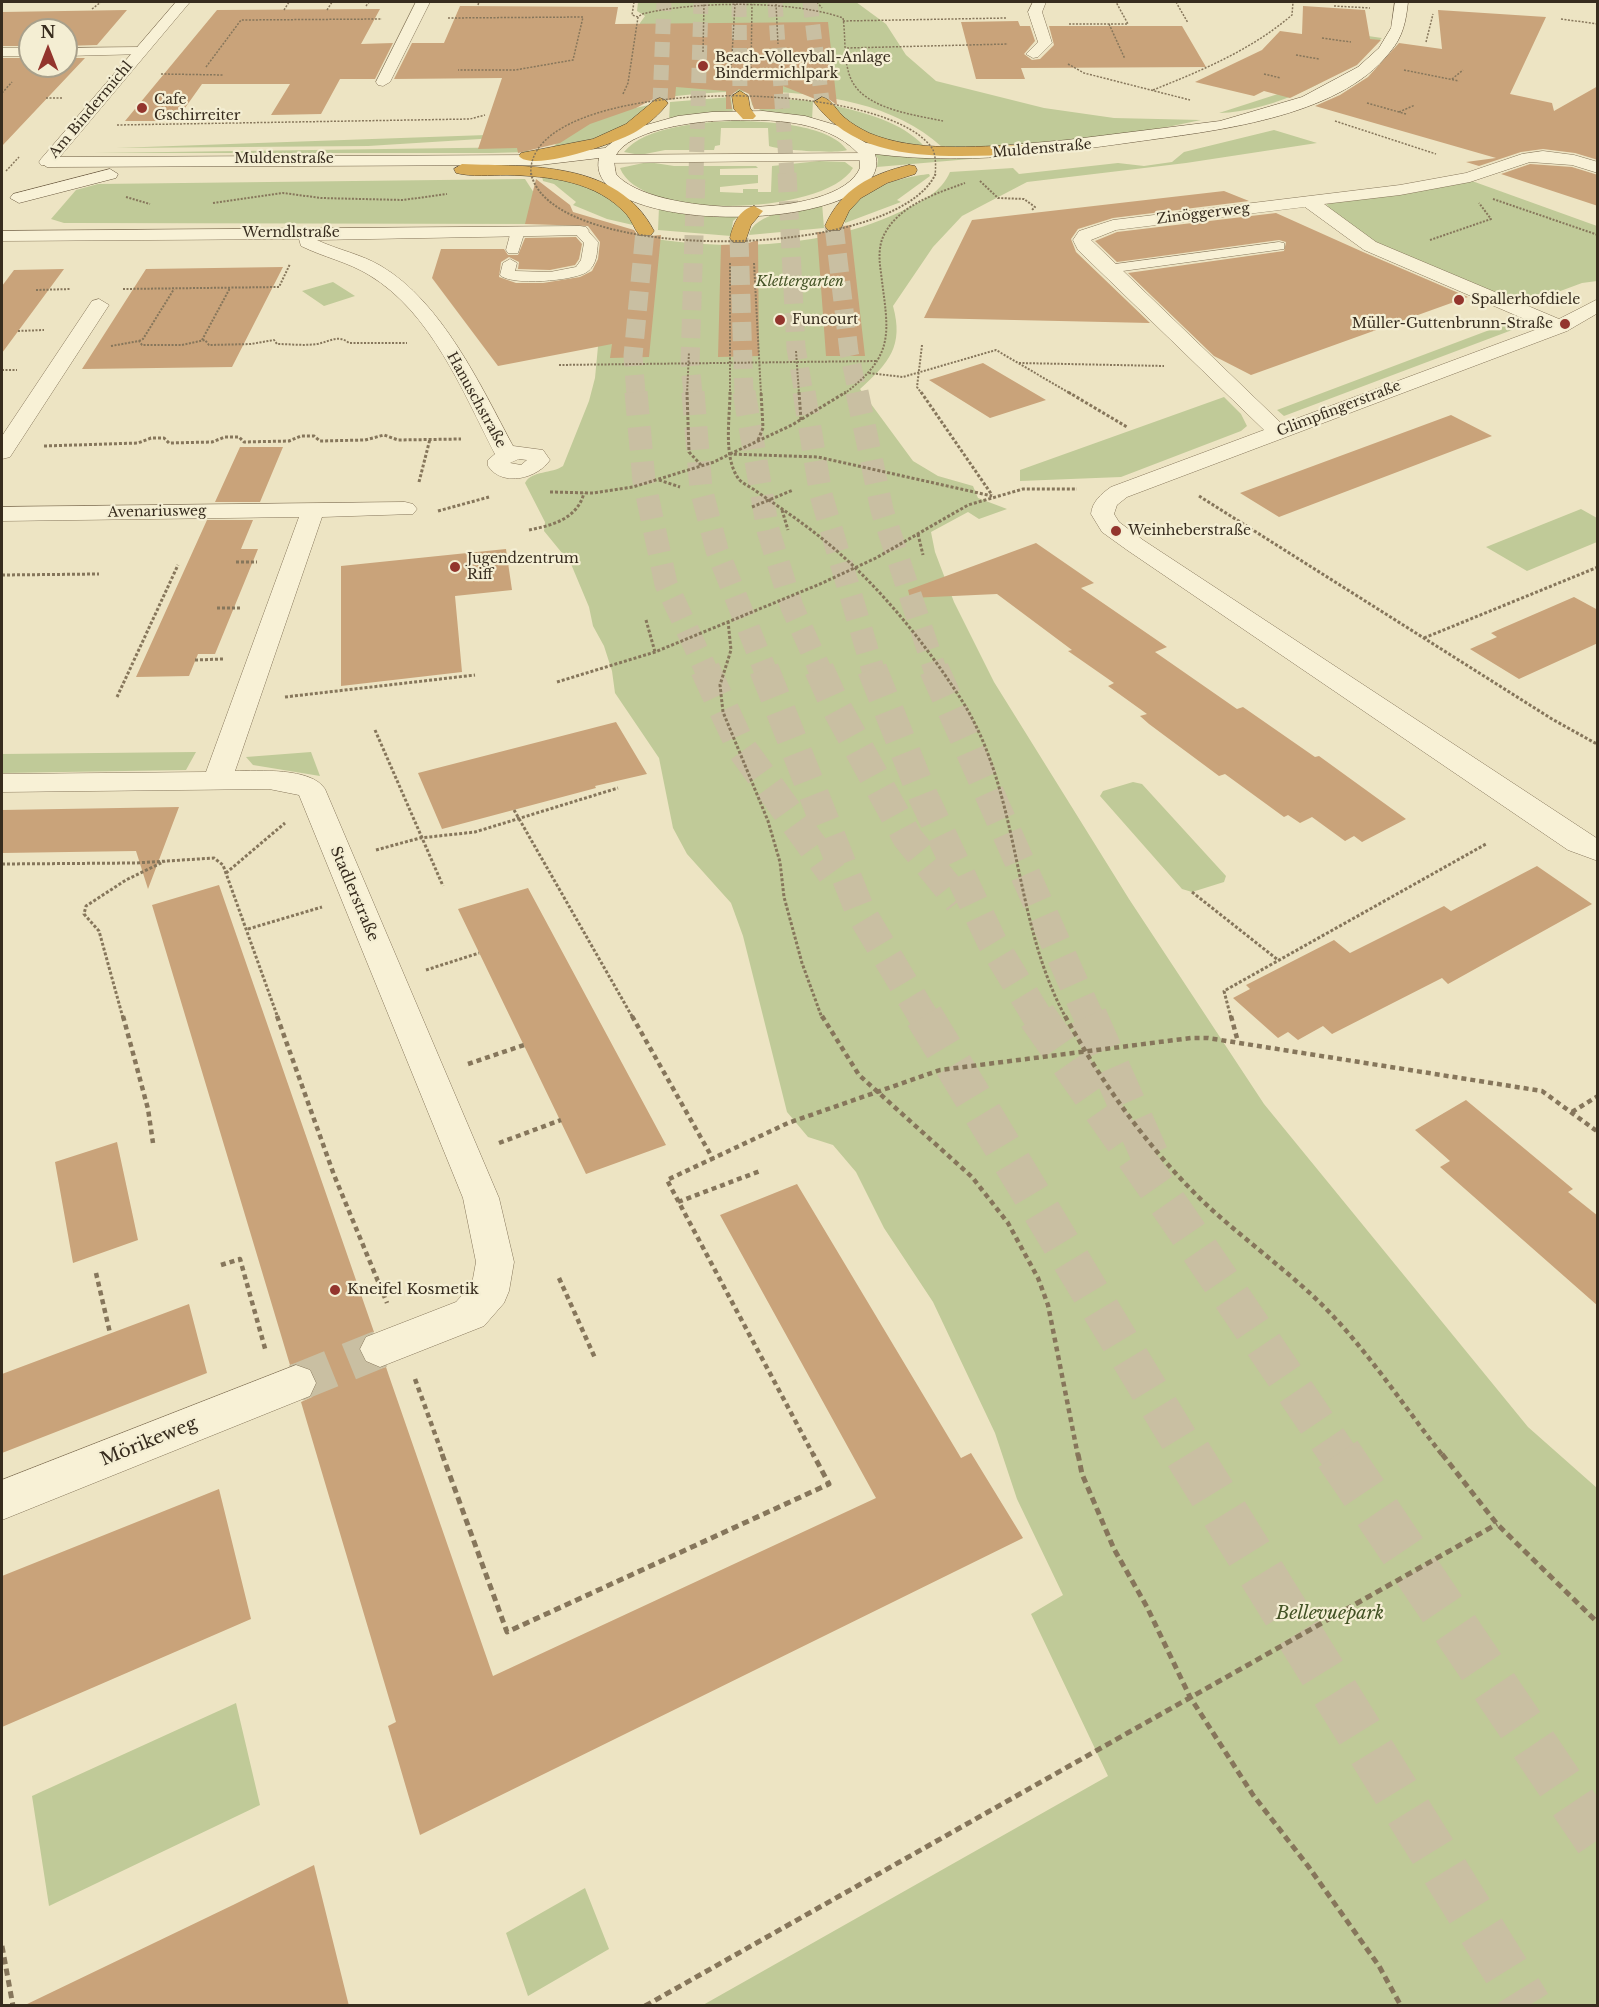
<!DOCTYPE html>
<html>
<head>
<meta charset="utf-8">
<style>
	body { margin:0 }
	#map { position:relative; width:1599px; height:2007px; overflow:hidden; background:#ede4c3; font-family:"Libre Baskerville",serif }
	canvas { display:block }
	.frame { position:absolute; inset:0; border:3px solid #372c1e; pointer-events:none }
	.north { position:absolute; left:18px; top:18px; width:60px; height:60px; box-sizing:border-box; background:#f4eed3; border:2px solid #a8a08b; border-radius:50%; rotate:0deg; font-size:16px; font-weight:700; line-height:24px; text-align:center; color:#372c1e }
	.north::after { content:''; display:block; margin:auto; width:21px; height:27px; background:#93352d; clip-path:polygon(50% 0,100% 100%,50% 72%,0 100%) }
</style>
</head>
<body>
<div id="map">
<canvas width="1599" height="2007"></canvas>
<div class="frame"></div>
<div class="north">N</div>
</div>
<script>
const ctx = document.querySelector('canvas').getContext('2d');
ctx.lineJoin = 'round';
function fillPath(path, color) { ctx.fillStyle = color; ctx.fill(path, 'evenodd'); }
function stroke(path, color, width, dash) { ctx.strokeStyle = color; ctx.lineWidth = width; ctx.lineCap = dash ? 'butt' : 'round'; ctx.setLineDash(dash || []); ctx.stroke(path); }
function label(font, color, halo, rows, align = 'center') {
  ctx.font = font + ' "Libre Baskerville",serif'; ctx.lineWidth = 4.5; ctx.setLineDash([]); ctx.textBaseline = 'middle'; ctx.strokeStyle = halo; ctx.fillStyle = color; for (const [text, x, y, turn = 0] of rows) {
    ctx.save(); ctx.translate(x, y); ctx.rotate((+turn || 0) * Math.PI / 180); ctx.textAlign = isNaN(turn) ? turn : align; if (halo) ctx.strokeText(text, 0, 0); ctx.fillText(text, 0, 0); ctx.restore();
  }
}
fillPath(new Path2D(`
	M638,2H856L886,24L906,55L936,81L1044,108L1114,118L1201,120C1117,139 1029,148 942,147C870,80 726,86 636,102L634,80L640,23L645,16L637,11Z
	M1368,36L1382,38C1344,77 1273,112 1219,113L1281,93Z
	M731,97L733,113L669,120L670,102Z
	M751,97L813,101L812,120L762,111L752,105Z
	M650,105L648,110L604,138L550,150C576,122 614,112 650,105Z
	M832,105C865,113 901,121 925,147L880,139L847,123Z
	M734,121C764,121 829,124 847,150C838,154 778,150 769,146L768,128H721L720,145L715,146L714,150H665L640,155L624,152C645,126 703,122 734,121Z
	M1274,130L1317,143L1186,163L1027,182L962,216L933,247L893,306C904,346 889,363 860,389L913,461L938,476L973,486L978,498L1007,509L979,519L968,512L931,532L935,552L954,602L994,682L1129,899L1264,1104L1528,1427L1597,1488V2005H703L1108,1776L1031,1614L1063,1595L1017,1499L995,1433L933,1302L884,1228L856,1172L833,1145L808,1137L787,1112L743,936L731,903L687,854L673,828L659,758L615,693L612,671L604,646L593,626L589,607L571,564L544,531L545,522L525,483C532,470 552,474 563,466L589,401L595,378L609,230C702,252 815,253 902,211C922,201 941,193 950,172L1013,168L1019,174L1118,163L1144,166L1172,162L1184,152Z
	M515,134L496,138L368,146L116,148Z
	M531,147L528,152L491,153H94Z
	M1109,147L877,167L878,159L873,151L993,157Z
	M819,161L845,162L853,168C826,215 640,222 620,168L648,162L674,166H756L758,168L720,169V175H758V183L720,187V192L743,193V189H758V192H771L772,166Z
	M541,172C567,177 628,196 633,225L607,219L573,205L576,202L554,184L543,181Z
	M929,174L930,176L897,200L901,202L845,223C845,190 903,177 929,174Z
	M525,179L536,196L531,224L80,223H64L51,219L76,190L98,184Z
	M1472,181L1597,226V281L1582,283L1520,306C1480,288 1343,239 1326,203L1411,193Z
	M822,203L824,228L749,235C753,213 802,208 822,203Z
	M659,207L740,215L733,221L731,236L658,230Z
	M333,282L355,296L324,306L302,291Z
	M1516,320H1525L1528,324L1284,416L1277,410Z
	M1224,397L1241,414L1247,426L1241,431L1121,477L1020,481V470Z
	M1581,509L1597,518V542L1527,571L1486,547Z
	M196,752L186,770L2,773V754Z
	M311,752L320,776L253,765L246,757Z
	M1133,782L1142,784L1226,876L1224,882L1192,892L1182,889L1100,796L1103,791Z
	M236,1703L260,1805L49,1906L32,1796Z
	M585,1888L609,1949L528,1996L506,1933Z`), '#c0ca98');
fillPath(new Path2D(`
	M460,6L618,7L615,24L828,22L837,105L823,95L815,99L783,86V109H754L749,94L739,89L730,96L732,109H726V91L676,87L675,99L668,100L659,96L636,108L590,124L560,143L518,153L517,148L478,149L502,78L394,79L412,43H444Z
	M1303,6L1365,10L1370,39L1381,40L1357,65L1290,98L1264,91L1254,96L1195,82L1262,50L1280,31L1302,34Z
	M380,9L361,44L393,43L375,79H340L321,114L271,115L290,84H202L180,115H174L170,121H125L217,10Z
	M127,10L97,45L66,46V30H30V46H2V12Z
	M1438,10L1546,17L1510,94L1552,103L1554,111L1598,86V160L1575,153L1543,149L1521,152L1479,166L1466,162L1496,158L1315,106L1340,95L1368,77L1399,43L1442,49Z
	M1018,21L1020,26H1030L1035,41L1024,54L1032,60L1040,59L1054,45L1049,26H1182L1206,67L1021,68L1025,79H976L961,22Z
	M2,58H30V66H66V58H85L2,146Z
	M1530,164L1572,167L1598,175V206L1501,174Z
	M536,179L570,205L573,212L634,230L639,237L661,235L649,357L610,358L612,344L498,366L432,278L441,249H504L508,255H518L525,238L576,237L582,244L579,259L575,265L550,270L518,269L519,262L509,257L501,262L499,277L516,283H543L580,277L592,271L598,259L600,242L588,226L525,224Z
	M1224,191L1249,201L1113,218L1078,229L1071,239L1076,252L1150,323L924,318L972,220Z
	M1276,213L1363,252L1468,297L1251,375L1214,356L1128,273L1284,251L1286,242L1279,240L1117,262L1095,241L1117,232Z
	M850,225L865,356H826L817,232H840L844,226Z
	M758,240L759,356L718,357L721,245L745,244Z
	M283,267L232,367L82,369L146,269Z
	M64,269L2,353V286L14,270Z
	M983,363L1046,400L990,418L929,380Z
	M1451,415L1492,436L1279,517L1240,493Z
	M240,447H283L260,502H215Z
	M207,520H253L241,549H258L215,654H198L189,676L136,677Z
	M1036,543L1094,583L1081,588L1167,647L1155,652L1237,709L1243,707L1315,757L1319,756L1406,819L1362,842L1354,836L1345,841L1312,817L1300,823L1288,815L1284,817L1225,774L1219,776L1149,724L1140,716L1147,714L1108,686L1114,683L1068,651L1072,650L997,594L910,598L908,590Z
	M506,549L512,590L455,596L462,672L341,686V566Z
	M1574,597L1598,610V643L1519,679L1470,649L1497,637L1491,633Z
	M616,722L647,774L595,786L596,788L442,829L418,773Z
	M179,807L148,889L136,851L2,853V810Z
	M1537,866L1592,904L1448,984L1442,978L1332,1034L1323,1026L1298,1040L1288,1032L1278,1038L1233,998L1250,989L1246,985L1334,940L1350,953L1444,906L1451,911Z
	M219,885L374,1332L364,1336L358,1350L365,1363L379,1369L386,1367L389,1376L493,1676L876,1498L720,1215L797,1184L961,1458L971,1453L1023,1538L420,1835L388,1726L396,1722L301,1402L312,1397L318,1382L311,1368L297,1363L290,1365L152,905Z
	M528,888L666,1145L586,1174L458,909Z
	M1466,1100L1573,1189L1568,1192L1598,1216V1306L1440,1167L1450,1161L1415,1130Z
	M117,1142L138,1240L73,1263L55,1162Z
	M189,1304L207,1373L2,1453V1374Z
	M219,1489L251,1619L2,1727V1576Z
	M314,1865L349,2006H23L233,1905Z`), '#c9a37a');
stroke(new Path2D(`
	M296,1383L380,1349`), '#c9bfa2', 38, [38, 19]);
stroke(new Path2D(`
	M739,2L740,96
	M775,2L787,175
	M810,2L822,102
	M660,103L664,2
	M696,175L701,2`), '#c9bfa2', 15, [15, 8]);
stroke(new Path2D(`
	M787,173L796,348L804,394
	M834,226L849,352L858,394
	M739,238L744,394
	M636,394L633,356L645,231
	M693,394L690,363L696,173`), '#c9bfa2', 19, [19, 9]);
stroke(new Path2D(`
	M636,392L644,481L666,584L706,670
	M693,392L701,489L717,550L765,670
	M744,392L768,530L792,607L820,670
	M804,392L821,495L873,670
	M857,392L882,510L935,670`), '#c9bfa2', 23, [23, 12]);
stroke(new Path2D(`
	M705,669L742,749L832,873
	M764,669L860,911L924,1018
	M819,669L835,705L907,837L959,901
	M872,669L923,796L992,942L1038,1018
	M934,669L1089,1018`), '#c9bfa2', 30, [30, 15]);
stroke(new Path2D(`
	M924,1016L1189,1456
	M1037,1016L1176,1215L1339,1456
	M1088,1016L1150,1156`), '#c9bfa2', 38, [38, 19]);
stroke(new Path2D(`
	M1188,1454L1528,2006
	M1338,1454L1598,1840`), '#c9bfa2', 47, [47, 23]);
const service = new Path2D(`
	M869,153L873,154V160L606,163L600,159L606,155Z
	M518,227L525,231L518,253H508L506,250L511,231Z
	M580,227L585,228L598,242C597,253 597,265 587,272C574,281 510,286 500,275L503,263L510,259L517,263L515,271L550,272L576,267L581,260L584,243L573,231Z
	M1279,242L1284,243V249L1108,273L1101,269L1108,265Z`);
const minor = new Path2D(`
	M416,2H430L390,82L383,86L378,85L376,82Z
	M1033,2H1046L1042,12L1052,43L1038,57L1033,58L1026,54L1038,42L1028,12Z
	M140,47L145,48V54L66,56V48Z
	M2,48H30V56H2Z
	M1543,151L1574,155L1598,162V173L1572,165L1530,162L1470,182L1400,195L1324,204L1376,242L1559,319L1598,299V313L1567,331L1127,497L1117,505L1114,514L1119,522L1143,540L1598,839V861L1568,850L1127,550L1102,532L1091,514C1092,502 1101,494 1111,487L1264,430L1078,250L1073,240L1079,231L1113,220L1400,185L1466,173L1522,154ZM1305,207L1364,250L1543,327L1282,424L1091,240L1116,230Z
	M580,226L586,227L589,231L586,235L317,240C338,250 361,254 381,266C442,302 481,386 513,446L543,450L550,460C538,478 503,488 488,466V460L495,454C463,392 431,312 369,275C348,262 323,257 301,246L299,239L2,241V231ZM519,459L527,460L521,465L510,463Z
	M99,299L109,305L10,457L2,459V436L92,301Z
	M405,502L413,504L417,509L413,514L322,517L235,771C258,771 311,767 325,789L499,1198L514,1262L509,1291L504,1303L484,1326L380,1367L366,1361L360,1349L366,1337L456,1302L472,1284L476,1262L463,1198L299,795L269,789L2,792V774L206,772L299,517L2,521V507Z
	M296,1365L310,1370L316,1383L310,1396L2,1520V1480Z`);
const tertiary = new Path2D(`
	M176,2H190L53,165H41L39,162L41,159Z`);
const secondary = new Path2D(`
	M1395,2H1408C1406,21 1403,37 1390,52C1338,119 1211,131 1134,142C1048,154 962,165 875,154C900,234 581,240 599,158L540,165L47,167L39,162L47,157L540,155L605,148L620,136L639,127L678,116L712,112L763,111L805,116L839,126L866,143L953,150L1067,140L1220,121L1302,97L1358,67L1379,48L1391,28ZM712,121C761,119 823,116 859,154L860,168C837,222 650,216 616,174C615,167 613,161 616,155C629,131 687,123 712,121Z
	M110,169L118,174L116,178L19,203L10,198L13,194Z`);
const motorway = new Path2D(`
	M740,91L748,96L750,108L756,116L753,119H743L734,109L732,96Z
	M822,97C833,100 837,112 845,118C852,124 861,129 869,133C917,153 974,146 1024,145L1032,150L1024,155C953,155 862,168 814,102Z
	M660,98L665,100L668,103C660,114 648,124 637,131C620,142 532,173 519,156L521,153L593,139L626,124L655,100Z
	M462,164C530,167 617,160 654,231L651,235H639C634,228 632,221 627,215C597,181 549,176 507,175C490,175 472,177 456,173L454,169Z
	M909,165L915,166L917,170L915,174L887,183L861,198L849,211L840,230H828L825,226C841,189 871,174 909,165Z
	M754,206L763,211L751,225L745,242H733L730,238C733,225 739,209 754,206Z`);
stroke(service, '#86765b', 1);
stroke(minor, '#86765b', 1);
stroke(tertiary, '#86765b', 1);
stroke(secondary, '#68573e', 1);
stroke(motorway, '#54442f', 1);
stroke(new Path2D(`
	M634,2L632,15L638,17
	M817,2L822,8
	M1176,2L1188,23
	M776,4L778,44
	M478,5L479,2
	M366,6L369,2
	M1334,6L1370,8
	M92,9L101,2
	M284,10L289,2
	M327,10L332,2
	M448,18L583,17L573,60L515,70H458
	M1561,19L1598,24
	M843,21L1006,18
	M1069,24H1128L1116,2
	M1109,24L1125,59
	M1322,38L1351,42
	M1426,42L1433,14
	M847,48L1008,44
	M703,52L704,4
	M1296,55L1319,59
	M1068,64L1084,73L1190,100
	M206,67L241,20L382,19
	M1404,70L1459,81
	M731,72L735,4
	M751,72L752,4
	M161,74L224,75
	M1264,74L1281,78
	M1452,79L1463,70
	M1153,90C1203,70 1251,50 1292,15L1293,2
	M2,93L12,82
	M623,94L628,83L638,17L642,14C694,1 793,0 843,18C846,37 843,61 851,79C864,109 915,115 943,121
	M46,98H63
	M1367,103L1406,114
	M1399,112L1415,105
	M1335,121L1436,154
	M117,125L470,119L485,115
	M6,171L19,157`), '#86765b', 1.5, [2, 1.5]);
stroke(new Path2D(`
	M980,181L998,198L1024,199L1035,207L1032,210
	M126,197L150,204
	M1493,199L1598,235
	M213,203L283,193L321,198L403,200L447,194
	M1430,240L1491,219L1479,203
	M730,263V394
	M754,263L761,394
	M123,289L279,287L290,264
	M36,290L71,289
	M18,331L44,330
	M202,340L230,288
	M139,341L143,339L174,289
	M111,346L139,341L142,345H182L205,340L209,345L251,344L274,340L277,344C290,344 304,346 317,344C329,342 338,334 349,343H407
	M796,351L799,394
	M1019,363L1164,366
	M559,365L877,361
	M2,370H17
	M869,373L903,377L996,350L1071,394
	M687,394L689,352
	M844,394C897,354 888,332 881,273C879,260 878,245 885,233C900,205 937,193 965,183
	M922,394L917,387L922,345`), '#86765b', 2, [2, 1.5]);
stroke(new Path2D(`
	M687,392L689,452L701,465
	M730,392C730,417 723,456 738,478C741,483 751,487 756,491C776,505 796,518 815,533C872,577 920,636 959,696C1022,792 1011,918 1066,1018
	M799,392L801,420
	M921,392L992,495
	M1068,392L1127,427
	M758,440L763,428L761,392
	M44,446L138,443L151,438H164L169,443L212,442L225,437H239L244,442L289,441L301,436H314L320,441L365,440L384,435L398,440L461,439
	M730,454L792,425L846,392
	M659,480L680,487
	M419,482L430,439
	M550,492L593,493L633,487L714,462L730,454L818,457L992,496
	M1199,496L1552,719L1595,743L1598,741
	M752,507L793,490
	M782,510L788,530
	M438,511L489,497
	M529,530C553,525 577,519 584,493
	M918,534L923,555
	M236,562H257
	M2,575L99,574
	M217,608H242
	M646,620L655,652
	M728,621L731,650L720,685L723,712L768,821L780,862L784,897L802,963L822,1018
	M1424,638L1598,567
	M195,660L223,659
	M557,682L655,652L820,584L876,558L968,505L1023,489H1077
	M117,697L178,565
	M285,697L475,675
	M375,730L443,886
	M514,810L633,1018
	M376,850L420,838L475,832L618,788
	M2,864L136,863L214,858L223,865L278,1018
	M226,873L285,823
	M1192,892L1278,960
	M248,929L322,907
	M426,970L479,953
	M123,1018L99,931L84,914L86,906L126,880L165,861
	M1231,1018L1224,991L1486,844`), '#86765b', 3, [3, 2]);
stroke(new Path2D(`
	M123,1016L148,1109L153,1143
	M277,1016L334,1175L387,1303
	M632,1016L713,1159
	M822,1016L859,1075L972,1177L1008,1223L1038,1278L1048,1305L1078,1456
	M1065,1016C1103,1085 1152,1154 1210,1208C1244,1239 1281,1266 1314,1297C1362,1342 1402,1404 1443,1456
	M1231,1016L1238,1042
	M468,1064L524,1045
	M1572,1112L1598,1096
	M499,1143L561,1120
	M678,1202L760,1171
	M221,1265L240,1259L266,1352
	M96,1273L110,1333
	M559,1278L595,1358
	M415,1379L443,1456
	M814,1456L667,1180L788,1123L940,1070L1191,1038H1208L1542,1091L1598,1132`), '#86765b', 4.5, [5, 4]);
stroke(new Path2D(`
	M442,1454L507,1632L829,1484L813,1454
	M1078,1454L1082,1474L1114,1549L1147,1607L1190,1697L1253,1795L1308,1866L1379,1966L1401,2006
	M1442,1454L1497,1524L1598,1623
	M2,1946L13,2006
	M645,2006L1497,1524`), '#86765b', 5, [7, 4.5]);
fillPath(service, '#f8f1d6');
fillPath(minor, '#f8f1d6');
fillPath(tertiary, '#f8f1d6');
fillPath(secondary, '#f8f1d6');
fillPath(motorway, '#d9ac57');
stroke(new Path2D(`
	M531,175C522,75 880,74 932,148C936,154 936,168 935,175`), '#86765b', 1.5, [2, 1.5]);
stroke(new Path2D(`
	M531,173C549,266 897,262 936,173`), '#86765b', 2, [2, 1.5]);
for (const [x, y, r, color] of [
	[703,66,6,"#93352d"],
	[142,108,6,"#93352d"],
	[1459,300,6,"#93352d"],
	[780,320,6,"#93352d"],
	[1565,324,6,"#93352d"],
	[1116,531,6,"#93352d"],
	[455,567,6,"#93352d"],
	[335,1290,6,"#93352d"]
]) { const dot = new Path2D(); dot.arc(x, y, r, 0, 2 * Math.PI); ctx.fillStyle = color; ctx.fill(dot); stroke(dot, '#f4eed3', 2); }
label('14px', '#372c1e', '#f4eed3', [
	["Beach-Volleyball-Anlage",715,58],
	["Bindermichlpark",715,74],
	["Cafe",154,100],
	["Gschirreiter",154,116],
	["Spallerhofdiele",1471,300],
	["Funcourt",792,320],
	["Müller-Guttenbrunn-Straße",1553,324,"right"],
	["Weinheberstraße",1128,531],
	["Jugendzentrum",467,559],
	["Riff",467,575]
], 'left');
label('14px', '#372c1e', '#f4eed3', [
	["Am Bindermichl",91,110,-50],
	["Muldenstraße",1042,149,-5],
	["Muldenstraße",284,159],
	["Zinöggerweg",1203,214,-7],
	["Werndlstraße",291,233],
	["Hanuschstraße",476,400,61],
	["Glimpfingerstraße",1339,409,-21],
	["Avenariusweg",157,512,-1]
]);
label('italic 14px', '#435225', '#f4eed3', [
	["Klettergarten",800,282]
]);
label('15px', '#372c1e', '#f4eed3', [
	["Stadlerstraße",354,894,67]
]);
label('15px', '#372c1e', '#f4eed3', [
	["Kneifel Kosmetik",347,1290]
], 'left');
label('18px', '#372c1e', '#f4eed3', [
	["Mörikeweg",149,1442,-22]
]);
label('italic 18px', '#435225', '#f4eed3', [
	["Bellevuepark",1330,1614]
]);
</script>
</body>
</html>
